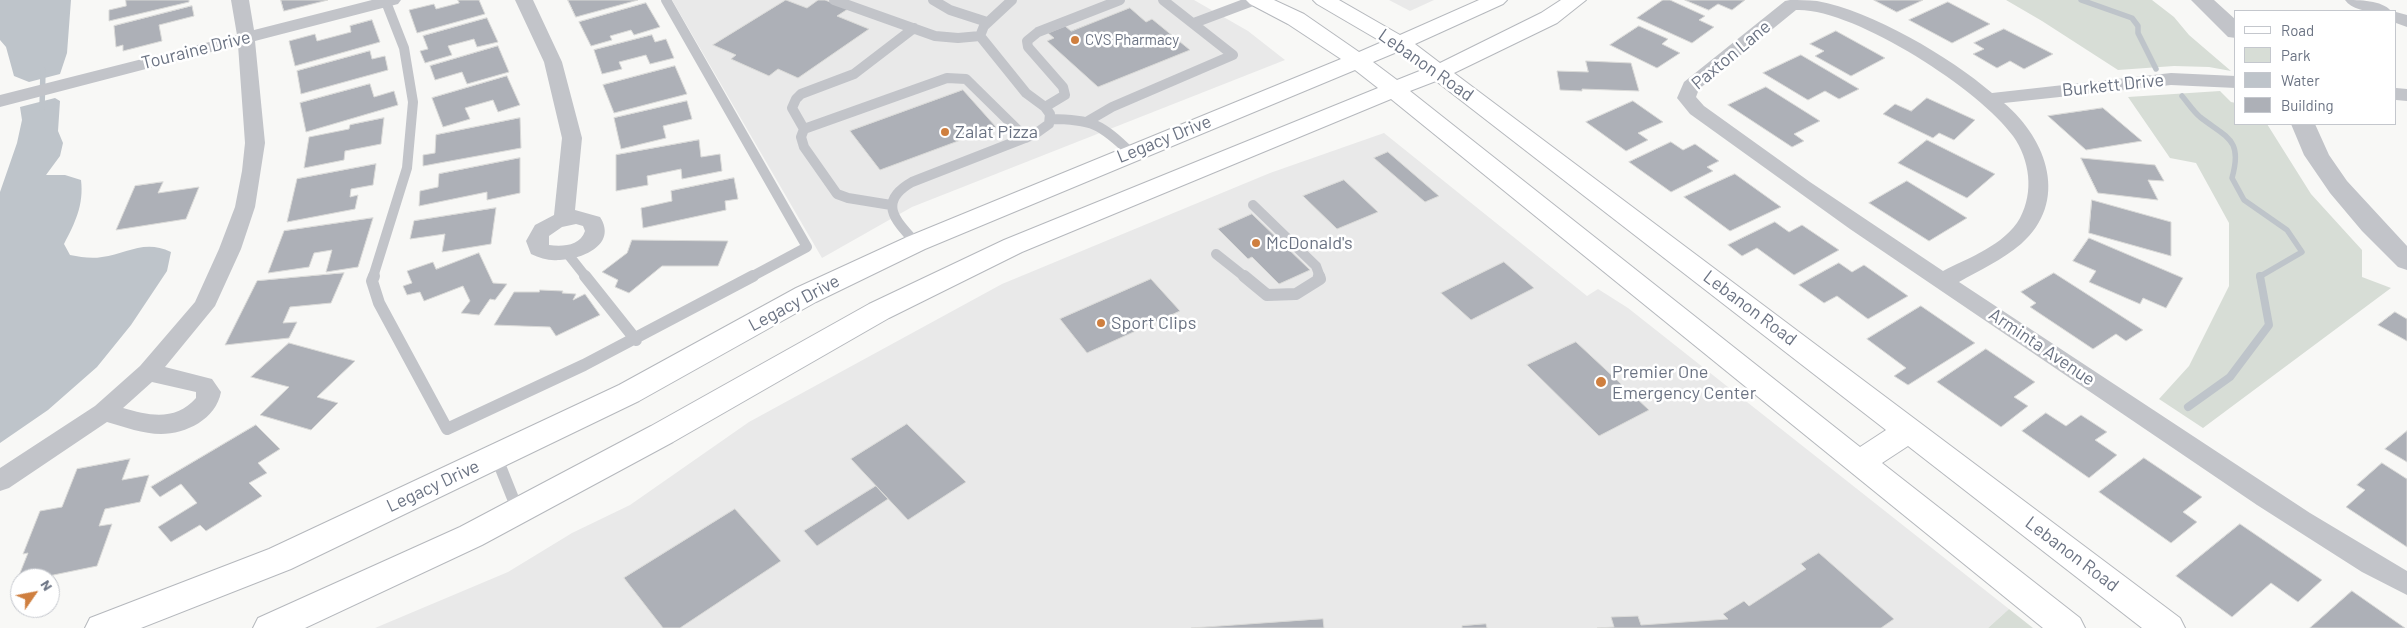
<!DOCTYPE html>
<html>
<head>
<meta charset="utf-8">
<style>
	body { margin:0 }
	#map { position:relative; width:2407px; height:628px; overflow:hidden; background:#f8f8f6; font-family:Barlow,sans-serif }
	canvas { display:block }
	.legend { position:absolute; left:2234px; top:10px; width:162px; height:115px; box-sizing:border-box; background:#fff; border:1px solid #c4c7cd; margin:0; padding:6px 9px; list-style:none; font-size:15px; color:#6b7383 }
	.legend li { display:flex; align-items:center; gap:10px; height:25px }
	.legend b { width:25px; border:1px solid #c4c7cd }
	.north { position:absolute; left:10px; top:568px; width:50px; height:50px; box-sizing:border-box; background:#fff; border:1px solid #c4c7cd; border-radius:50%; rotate:57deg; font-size:14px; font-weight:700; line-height:20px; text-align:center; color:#6b7383 }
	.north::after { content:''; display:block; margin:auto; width:18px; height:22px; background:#cf7f3f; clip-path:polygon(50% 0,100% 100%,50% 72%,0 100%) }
</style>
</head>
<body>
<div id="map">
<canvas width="2407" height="628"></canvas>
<ul class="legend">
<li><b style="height:6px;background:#fff"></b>Road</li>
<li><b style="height:14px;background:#d7ddd6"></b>Park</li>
<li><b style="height:14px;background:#bec4ca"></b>Water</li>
<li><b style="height:14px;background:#adb0b7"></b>Building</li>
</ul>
<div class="north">N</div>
</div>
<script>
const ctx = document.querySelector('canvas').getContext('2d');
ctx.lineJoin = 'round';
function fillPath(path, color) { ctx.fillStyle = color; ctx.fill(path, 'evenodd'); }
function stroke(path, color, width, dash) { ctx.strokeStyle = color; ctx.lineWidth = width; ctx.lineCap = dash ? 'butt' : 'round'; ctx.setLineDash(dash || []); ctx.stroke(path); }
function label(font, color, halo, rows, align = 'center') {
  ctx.font = font + ' Barlow,sans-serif'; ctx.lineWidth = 5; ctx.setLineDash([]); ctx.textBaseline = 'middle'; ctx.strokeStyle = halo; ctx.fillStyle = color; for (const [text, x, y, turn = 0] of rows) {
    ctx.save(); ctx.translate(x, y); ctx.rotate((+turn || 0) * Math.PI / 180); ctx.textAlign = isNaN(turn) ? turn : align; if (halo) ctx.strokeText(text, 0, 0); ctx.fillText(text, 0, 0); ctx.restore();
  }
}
fillPath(new Path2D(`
	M672,0H1194L1248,31L1285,60L912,207L822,258Z
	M1389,0H1434L1410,11Z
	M1384,133L1587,296L1598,289L1628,308L2009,609L1988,628H375L508,572L572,533L630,505L749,422L1002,284L1270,173Z`), '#e9e9e9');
fillPath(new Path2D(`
	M2006,0H2152L2174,17L2189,35L2231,71L2209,67L2174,66L2118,70L2042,21Z
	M2220,91L2231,102L2236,103V124H2267L2311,194L2362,250V277L2391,288L2203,428L2159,399L2189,366L2229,286V223L2196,163L2170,158L2128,97Z
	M2009,609L2033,628H1988Z`), '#d7ddd6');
fillPath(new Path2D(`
	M0,0H71L67,53L60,74L29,82L14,76L6,47L0,40Z
	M55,98L60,101L58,131L63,143L60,156L46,175H65L81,180C84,205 75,223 64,244L70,255C81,257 91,259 102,257C127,254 144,239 171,252L167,271L131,325L97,367L48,410L0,443V192L17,143L22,120L20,107Z`), '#bec4ca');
stroke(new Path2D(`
	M2081,0L2132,18L2138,26V33L2156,69
	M2182,96C2188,103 2193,111 2200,117C2227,138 2243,139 2232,178L2244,200L2287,230L2302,252L2259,277
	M42,109L43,70`), '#bec4ca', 5.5);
stroke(new Path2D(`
	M2188,407L2230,377L2269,325L2260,276`), '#bec4ca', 8);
const building = new Path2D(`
	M126,0H189V2L109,21V10L126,6Z
	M281,0H328L284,11Z
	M458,0H479L485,14L417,33L409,10L434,4L436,9L459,3Z
	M568,0H638L576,17Z
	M786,0L807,8L818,0H825L848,9L837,16L869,29L798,78L778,69L769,76L731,59L736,55L713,45Z
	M1663,0H1670L1705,16L1699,20L1714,27L1692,43L1637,18Z
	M1685,0H1745L1732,10L1718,4L1709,10Z
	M1874,0H1923L1897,12Z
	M1948,2L1990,24L1952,43L1909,20Z
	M646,3L660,27L634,35L631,30L610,36L612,40L591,46L579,22Z
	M192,6L194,16L159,25L162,41L123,51V45L116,47L114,26Z
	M1130,8L1146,22L1152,19L1190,50L1098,87L1047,41L1054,38L1048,33L1065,26L1071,31Z
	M487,18L498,42L477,47L474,39L448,46L452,55L425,63L420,51L428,49L423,36Z
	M372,20L380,42L295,66L289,41L315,34L317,41L351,32L350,26Z
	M1639,26L1668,39L1662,44L1680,53L1657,68L1610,45Z
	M2004,29L2053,54L2024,69L2010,61L1997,68L1973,54L1984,49L1974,43Z
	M1836,31L1885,58L1851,76L1815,56L1824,51L1810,44Z
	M652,35L655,42L666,39L674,58L650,64L646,55L619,62L622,69L602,74L594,50Z
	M498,46L509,72L467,84L462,72L435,80L430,66Z
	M370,51L372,59L385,56L388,70L301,94L297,71Z
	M1801,55L1859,89L1839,99L1825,91L1808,100L1763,73Z
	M1586,61L1631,63L1639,91L1582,89V91L1560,90L1557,71L1588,72Z
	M675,66L687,94L614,113L603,85Z
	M507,76L520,105L498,112L493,100L465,108L470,119L443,127L432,98Z
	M370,84L374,97L394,91L398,105L306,132L300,103Z
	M1766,87L1820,121L1794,134L1804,141L1792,147L1728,105Z
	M963,90L996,127L880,170L850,131Z
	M1927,98L1975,120L1954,140L1939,133L1933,138L1883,114L1895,104L1911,111Z
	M687,101L692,119L663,126L666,138L621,149L614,118Z
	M1633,101L1663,122L1638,133L1648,140L1626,151L1586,122Z
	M2103,108L2142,141L2086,150L2048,116Z
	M384,118L381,144L345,151L344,160L304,168L309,137L349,129L350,125Z
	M520,118L521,148L423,166V155L435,153L436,135Z
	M699,140L701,157L720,154L722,171L682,179L681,169L647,176L648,185L616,191V155Z
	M1927,140L1995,174L1967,198L1898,163Z
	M1671,142L1683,150L1695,144L1719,161L1707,167L1713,171L1671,192L1629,162Z
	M1388,152L1439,196L1425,202L1374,158Z
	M520,158V193L487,200V192L419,206L420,191L438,187L439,174Z
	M2081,158L2155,165L2164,181L2148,180L2158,200L2098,193Z
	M376,164L373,185L351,189L350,197L358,195L355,209L287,222L297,179Z
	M1735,174L1781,207L1730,231L1684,197Z
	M734,178L738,199L725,201L726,210L643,228L641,208L672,201L671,191Z
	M1344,180L1378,212L1337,229L1303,196Z
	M1907,181L1967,218L1929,241L1869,203Z
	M163,182L158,193L199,187L186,219L116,230L135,186Z
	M2092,200L2171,222V256L2089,233Z
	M496,208L491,244L442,252L445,234L410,239L414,221Z
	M1252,214L1310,270L1279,284L1252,257L1248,259L1218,229Z
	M373,218L358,267L326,272L332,250L314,253L309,267L268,273L284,231Z
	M1775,222L1789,232L1802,225L1839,250L1794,275L1757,248L1742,256L1728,245Z
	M2089,238L2183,278L2166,308L2143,298L2140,304L2089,282L2096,271L2073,261Z
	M632,240L728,241L718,266H662L629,293L615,287L618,280L602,272L627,253Z
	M479,253L493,283L507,284L495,300L490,299L479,315L461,313L470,301L463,286L424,301L420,292L407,295L403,286L412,283L407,271L433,262L436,269Z
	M1504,262L1534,288L1471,320L1441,293Z
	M1839,263L1852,272L1864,265L1908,296L1868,319L1837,296L1824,303L1799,285Z
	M344,273L331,303L290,307L283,323L297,322L289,338L225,345L257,281Z
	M2054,273L2143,330L2126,341L2116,334L2093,349L2030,307L2036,303L2021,292Z
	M1151,279L1180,311L1087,353L1060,319Z
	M540,290L563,291L562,293L576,294L573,300L585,294L600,315L556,336L550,327L494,325L514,292H539Z
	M1921,306L1975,343L1908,385L1894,376L1906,368L1867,339Z
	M2395,312L2407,319V341L2378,325Z
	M1576,342L1649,410L1599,436L1527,365Z
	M289,343L355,361L317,397L338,403L311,430L260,415L289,387L251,377Z
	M1986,349L2035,382L2014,397L2028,406L2001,427L1937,382Z
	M2046,413L2066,426L2081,415L2107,432L2095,440L2117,455L2089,478L2022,431Z
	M907,424L966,482L908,520L851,459Z
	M256,425L280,449L258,463L267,473L249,483L262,496L206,531L200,525L171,542L158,527L197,503L181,484L160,497L151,487Z
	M2407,431V462L2385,449Z
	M2144,458L2202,497L2183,512L2197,522L2171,543L2099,492Z
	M130,459L122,480L149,475L140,502L105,509L99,526L112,524L97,566L39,578H20V582L16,583L28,553L23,554L40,511L62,507L77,469Z
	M2382,463L2407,479V547L2346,507L2365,490L2357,485Z
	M876,486L888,499L817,546L804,531Z
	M735,509L781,561L680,628H663L624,578Z
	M2240,524L2322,580L2298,602L2271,583L2232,617L2176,576Z
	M1819,553L1894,619L1881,628H1597L1614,627L1611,617L1638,616L1641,625L1728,619L1723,614L1744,601L1749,606L1806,569L1801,564Z
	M2352,591L2405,628H2310Z
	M1323,619L1324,628H1191L1234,625Z
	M1486,624L1487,628H1462V626Z`);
fillPath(building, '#adb0b7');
stroke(building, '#dadad8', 1);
const secondary = new Path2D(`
	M1246,0H1274L1304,14L1359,52L1382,42L1317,4L1313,0H1339L1400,35L1479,0H1507L1503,4L1415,44L1440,63L1541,13L1561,0H1586L1557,23L1454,73L2180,618L2185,628H2142L1908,446L1882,463L2080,618L2085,628H2043L1391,99L1022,252L889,318L673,442L482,545L305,628H253L258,618L460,527L651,426L869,304L1004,240L1378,88L1355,70L925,249L816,302L639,401L291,569L141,628H85L90,618L269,549L619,385L796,288L907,237L1341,59L1288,24L1250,4ZM1397,52L1422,70L1397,80L1373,62ZM1436,81L1886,430L1860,447L1410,91Z`);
stroke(secondary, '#b5b8bd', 2);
stroke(new Path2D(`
	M666,0L807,247L751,277
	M834,0L935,36L958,38L980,36
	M933,0L950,10L987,22
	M1194,23L1255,0
	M1045,107L1065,95L1063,87L1028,47L1027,41L1038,32L1120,0
	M1050,119C1092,119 1101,124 1131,153
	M1088,121L1112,107L1233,55L1163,0
	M804,129L947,78L966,79L1026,138
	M891,205L848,198L837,194L804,147L801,137L804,129L792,108L796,99L801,94L854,74L914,28
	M1253,205L1316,266L1320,277
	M916,243C895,220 877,202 912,182L1035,134L1049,124L1050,114L1045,107L1026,93L980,36L984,26L1012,0
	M567,253L586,277
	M1216,254L1245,277
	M373,277L407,168L413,102L404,48L386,2`), '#c2c4c9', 10);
stroke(new Path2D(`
	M374,276L372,281L379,303L447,429L584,365L753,276
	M585,276L636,340
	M1244,276L1267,295L1296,294L1320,279L1319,276
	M496,456L518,511`), '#c2c4c9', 12);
fillPath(new Path2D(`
	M231,0H249L254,30L372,0H401L398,4L255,41L265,143L255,207L241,249L215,306L165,367L212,379L221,392C216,419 186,434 161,434C143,434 125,427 107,422L9,488L0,491V468L95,406L140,366L195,302L219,249L235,207L242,171L245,143L238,45L0,107V95L237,35ZM152,382L196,392V398C176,421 150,416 123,408Z
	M515,0H533L562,62L582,138L575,210L600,217C618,245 581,260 558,260C549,261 540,258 531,254L526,241L535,225L554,215L562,138L544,62ZM576,224L583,226L585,231C580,246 562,247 549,245V236L562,227Z
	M1790,0C1799,0 1808,0 1817,1C1872,11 1950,57 1992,93L2171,73L2236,76V88L2171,85L2004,103C2048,140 2069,202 2021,244C2002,260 1980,270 1959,282L2310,513L2407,571V595L2362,572L2257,505L1850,229L1690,114L1677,98L1684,82L1785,1ZM1796,10C1852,7 1981,90 2013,136C2030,160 2034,192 2020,218C2005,245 1968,258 1943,271L1810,182L1704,106L1696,97L1699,89Z
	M2345,0C2359,0 2382,0 2391,11C2377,12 2354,13 2345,0Z
	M2396,12L2407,15V27L2396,23Z
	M2396,88L2407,89V101L2396,100Z`), '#c2c4c9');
fillPath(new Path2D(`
	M2191,0H2214L2236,20V38L2228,37Z
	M2291,124H2315L2329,155L2347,181L2407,246V270L2398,267L2362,231L2330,193L2304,155Z`), '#c2c4c9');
fillPath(secondary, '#fff');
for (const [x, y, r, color] of [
	[1075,40,5,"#cf7f3f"],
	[945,132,5,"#cf7f3f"],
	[1256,243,5,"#cf7f3f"],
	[1101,323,5,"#cf7f3f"],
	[1601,382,6,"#cf7f3f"]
]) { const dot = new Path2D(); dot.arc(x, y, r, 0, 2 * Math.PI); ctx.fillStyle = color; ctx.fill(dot); stroke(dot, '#fff', 2); }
label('15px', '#6b7383', '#fff', [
	["CVS Pharmacy",1085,40]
], 'left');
label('18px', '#6b7383', '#fff', [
	["Touraine Drive",196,50,-14],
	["Paxton Lane",1731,55,-40],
	["Lebanon Road",1426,65,35],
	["Burkett Drive",2113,85,-6],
	["Legacy Drive",1164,139,-22],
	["Legacy Drive",794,303,-28],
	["Lebanon Road",1750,308,37],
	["Arminta Avenue",2042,347,34],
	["Legacy Drive",433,486,-25],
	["Lebanon Road",2072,554,37]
]);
label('18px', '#6b7383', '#fff', [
	["Zalat Pizza",955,132],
	["McDonald's",1266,243],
	["Sport Clips",1111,323],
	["Premier One",1612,372],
	["Emergency Center",1612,393]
], 'left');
</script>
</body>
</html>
